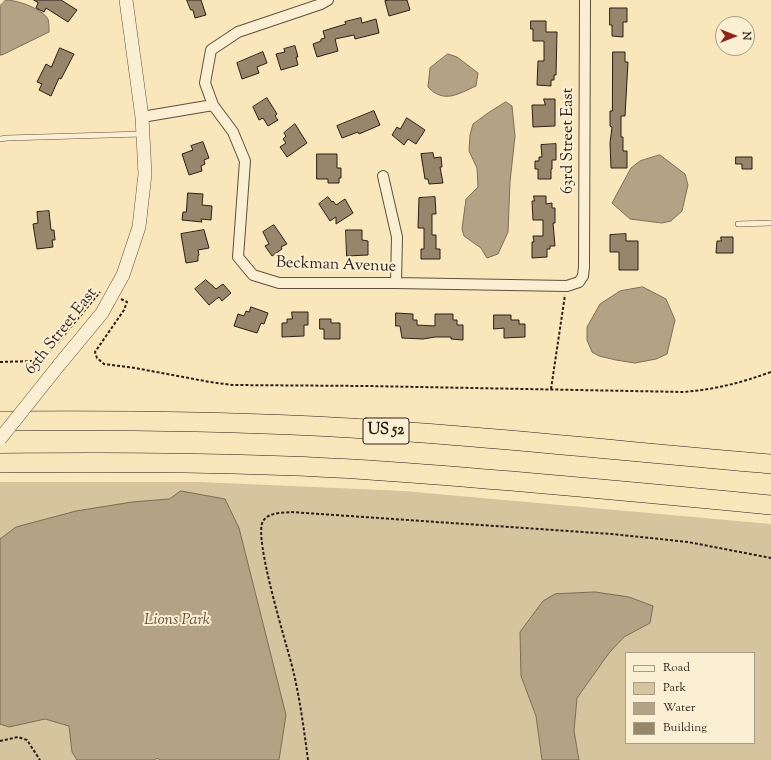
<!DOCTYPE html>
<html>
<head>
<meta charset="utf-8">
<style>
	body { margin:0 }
	#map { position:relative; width:771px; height:760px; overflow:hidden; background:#f9e6bb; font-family:"Sorts Mill Goudy",serif }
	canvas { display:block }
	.legend { position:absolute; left:625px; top:652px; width:130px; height:92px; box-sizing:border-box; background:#fbefd3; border:1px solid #a89b87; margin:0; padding:5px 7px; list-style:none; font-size:12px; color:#2c1e16 }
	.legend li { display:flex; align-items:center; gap:8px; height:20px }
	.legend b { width:20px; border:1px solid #a89b87 }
	.north { position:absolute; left:715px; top:16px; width:40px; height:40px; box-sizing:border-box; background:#fbefd3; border:1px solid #a89b87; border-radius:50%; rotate:90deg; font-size:11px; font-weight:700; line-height:16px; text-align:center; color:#2c1e16 }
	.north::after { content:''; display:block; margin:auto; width:14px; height:18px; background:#8f2418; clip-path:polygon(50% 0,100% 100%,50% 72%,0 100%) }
</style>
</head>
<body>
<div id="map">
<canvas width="771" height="760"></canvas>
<ul class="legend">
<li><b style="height:5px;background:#fbefd3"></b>Road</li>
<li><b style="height:11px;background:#d6c49f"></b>Park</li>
<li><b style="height:11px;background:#b3a283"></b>Water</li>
<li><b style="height:11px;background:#97866c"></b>Building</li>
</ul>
<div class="north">N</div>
</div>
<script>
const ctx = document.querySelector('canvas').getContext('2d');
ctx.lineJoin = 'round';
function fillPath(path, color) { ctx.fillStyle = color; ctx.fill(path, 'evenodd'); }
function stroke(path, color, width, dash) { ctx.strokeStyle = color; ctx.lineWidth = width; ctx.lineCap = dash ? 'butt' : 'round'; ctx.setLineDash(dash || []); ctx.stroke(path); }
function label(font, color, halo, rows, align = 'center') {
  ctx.font = font + ' "Sorts Mill Goudy",serif'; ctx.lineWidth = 4; ctx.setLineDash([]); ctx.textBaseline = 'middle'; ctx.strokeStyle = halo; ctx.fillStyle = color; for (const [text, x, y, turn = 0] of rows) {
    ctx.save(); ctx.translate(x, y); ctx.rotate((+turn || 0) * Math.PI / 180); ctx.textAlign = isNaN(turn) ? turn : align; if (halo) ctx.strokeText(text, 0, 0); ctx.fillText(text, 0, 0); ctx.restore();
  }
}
fillPath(new Path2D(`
	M0,482H201L404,491L771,524V760H0ZM626,653H754V743H626Z`), '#d6c49f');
const water = new Path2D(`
	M6,0C18,0 42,9 48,19C49,23 49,28 49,32L2,55H0V6Z
	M448,54L457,57L478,73L476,86C458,94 444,104 428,87L430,68Z
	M506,102L512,106L515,136L510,182L508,232L498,254L487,258L481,248L464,236L462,229L466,199L478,187L477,168L469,151L470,135L473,124L488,113Z
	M660,155L685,174L688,185L682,211L671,221L662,223L630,219L612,203L631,168L640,161Z
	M643,287L666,299L675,320L667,354L656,359L635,363L616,360L599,356L592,352L587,340V327L600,304L620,291Z
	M181,491L225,499L239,528L286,715L279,760H160L157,758L155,760H77L72,752L69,726L45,719L9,727L0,724V539L16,527L76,511L132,502L169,499Z
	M595,592L629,597L653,606L650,623L624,637L609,653L577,698L574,731L579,760H542L536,716L521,676L520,632L543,601L555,594Z`);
fillPath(water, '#b3a283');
stroke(water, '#7d6d57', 1);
const building = new Path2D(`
	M34,0H61L77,10L68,22L46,8L44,12L36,8L38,3Z
	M187,0H201L206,15L195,18L193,10H191Z
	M390,0H407L410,10L389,16L385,1Z
	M610,8H627V22H623V37L612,36V25H610Z
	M361,18L362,23L376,19L379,33L355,39L354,35L335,39L338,51L317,57L313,44L321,41V39L325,38L323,31L346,24L345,22Z
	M531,21H546V32H557L556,75H554V80H551V86L537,85L538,61H544V41H533V29H531Z
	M295,46L298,57H296L298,65L281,70L276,54L285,52L284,49Z
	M60,48L74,54L61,79L59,78L51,96L39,90L42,84L37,82L46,64L51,67Z
	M263,52L267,63L257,67L259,73L242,79L237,63Z
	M613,52H625V62H628L625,116H621V137H623V151H627V168H611L610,143L612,127L610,126V111H612Z
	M267,98L277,114L275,116L278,120L268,126L263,118L259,120L253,107Z
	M544,99H555V126L533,127L532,105H545Z
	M374,111L380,125L359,134L358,132L342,138L337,126Z
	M407,118L425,130L416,144L408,139L404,145L392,135L397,127L400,129Z
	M295,124L307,143L287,157L280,147L286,143L283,139L286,136L284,133Z
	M203,142L209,158L204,160L205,164L201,166L202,171L189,175L182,154L193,150L191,146Z
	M556,144V160H552V169H551V179H538V169H535V161H539V157H542L541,145Z
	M433,153L434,158L441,157L442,167H440L443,183L429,184L428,179H425L421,154Z
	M317,154H337V168H341V178H339V183H328V179H317Z
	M736,157H752V169H742V164H736Z
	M188,193L203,194L202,205L212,206L211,220L201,219L202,222L182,220L183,212H186Z
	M534,196H546V204L552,203V208H555V223H553L555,246H550V249H547V257L532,258V242H534L533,236H543V220H533L532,201H534Z
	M328,197L332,202L333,201L336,205L345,199L353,213L336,224V217L330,221L319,204Z
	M435,197L436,214H432V235H436V249H440V259H421V249H424V228H418L419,198Z
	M49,211L51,230H54L55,240H52L53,247L37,249L33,224L38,223L37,212Z
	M274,225L287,244L281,247L282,249L272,256L265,246L269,244L263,232Z
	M204,230L209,248L198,250L199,255L198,256V261L186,263L181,234Z
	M346,230H362V240L368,241V255L347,256Z
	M626,234V241H638V270H619V252H610V235Z
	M721,237H733V253H716L717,241H721Z
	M206,280L216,289L223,284L231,293L222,301L219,297L209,305L195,289Z
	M251,307L268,313L264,324L261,323L257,333L234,326L238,314L244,316L246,311L249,312Z
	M292,312H308V325H304V336L282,337V323H287V319H292Z
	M396,313L413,314V320H417V325L435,326V314H453V320H457V325H463V340L451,339V337H435L423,339L402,338L400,326H396Z
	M494,315H511V320H519V324H525V337L504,338V328L494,329Z
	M320,319H331V323H340V339H324V329H320Z`);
fillPath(building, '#97866c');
stroke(building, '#2c1e16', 1);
const service = new Path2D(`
	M0,139L7,138L142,134
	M738,224L771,223`);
const minor = new Path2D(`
	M328,0L321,4L238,32L211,50L205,83L213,105L233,132L245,161L238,257L253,275L279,283H396L567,286L579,282L583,276L584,267L585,0
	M142,117L213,105
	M383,176L397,237L396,283`);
const tertiary = new Path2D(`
	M59,365L102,313L123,275L139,227L145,174L142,117L126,0`);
const motorway = new Path2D(`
	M0,421C105,420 210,421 314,426C467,434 619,451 771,464
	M0,463C123,462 246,462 369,470C503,479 637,492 771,505`);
stroke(service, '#5f503f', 6);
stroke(minor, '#5f503f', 12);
stroke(tertiary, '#5f503f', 14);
stroke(motorway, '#2c1e16', 20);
stroke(new Path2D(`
	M121,299L127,302L124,310L95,352L97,358L104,364L135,368L210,382L232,385L367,386L684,392C717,389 740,383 771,372
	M0,362L33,361L42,359L51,351L100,292
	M551,389L565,295
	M0,741L18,737L27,740L40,760
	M308,760C304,730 300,699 293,670C287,645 253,538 263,521C269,512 282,513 291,512L612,534L688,542L771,558`), '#2c1e16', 2, [3, 2]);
stroke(service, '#fbefd3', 5);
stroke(minor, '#fbefd3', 10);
stroke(tertiary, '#fbefd3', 13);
stroke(motorway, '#f9e6bb', 19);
const tertiaryBridge = new Path2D(`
	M0,439L59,365`);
stroke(tertiaryBridge, '#5f503f', 14, []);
stroke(tertiaryBridge, '#fbefd3', 13);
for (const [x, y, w] of [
	[386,431,46]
]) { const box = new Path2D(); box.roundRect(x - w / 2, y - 13, w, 26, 3); ctx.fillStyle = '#fbefd3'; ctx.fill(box); stroke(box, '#2c1e16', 1); }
label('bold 15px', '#2c1e16', null, [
	["US 52",386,431]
]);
label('16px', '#2c1e16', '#fbefd3', [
	["63rd Street East",569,141,-90],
	["Beckman Avenue",336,266,2],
	["65th Street East",62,332,-52]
]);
label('italic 16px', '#5f503f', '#fbefd3', [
	["Lions Park",177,621]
]);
</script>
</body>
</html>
